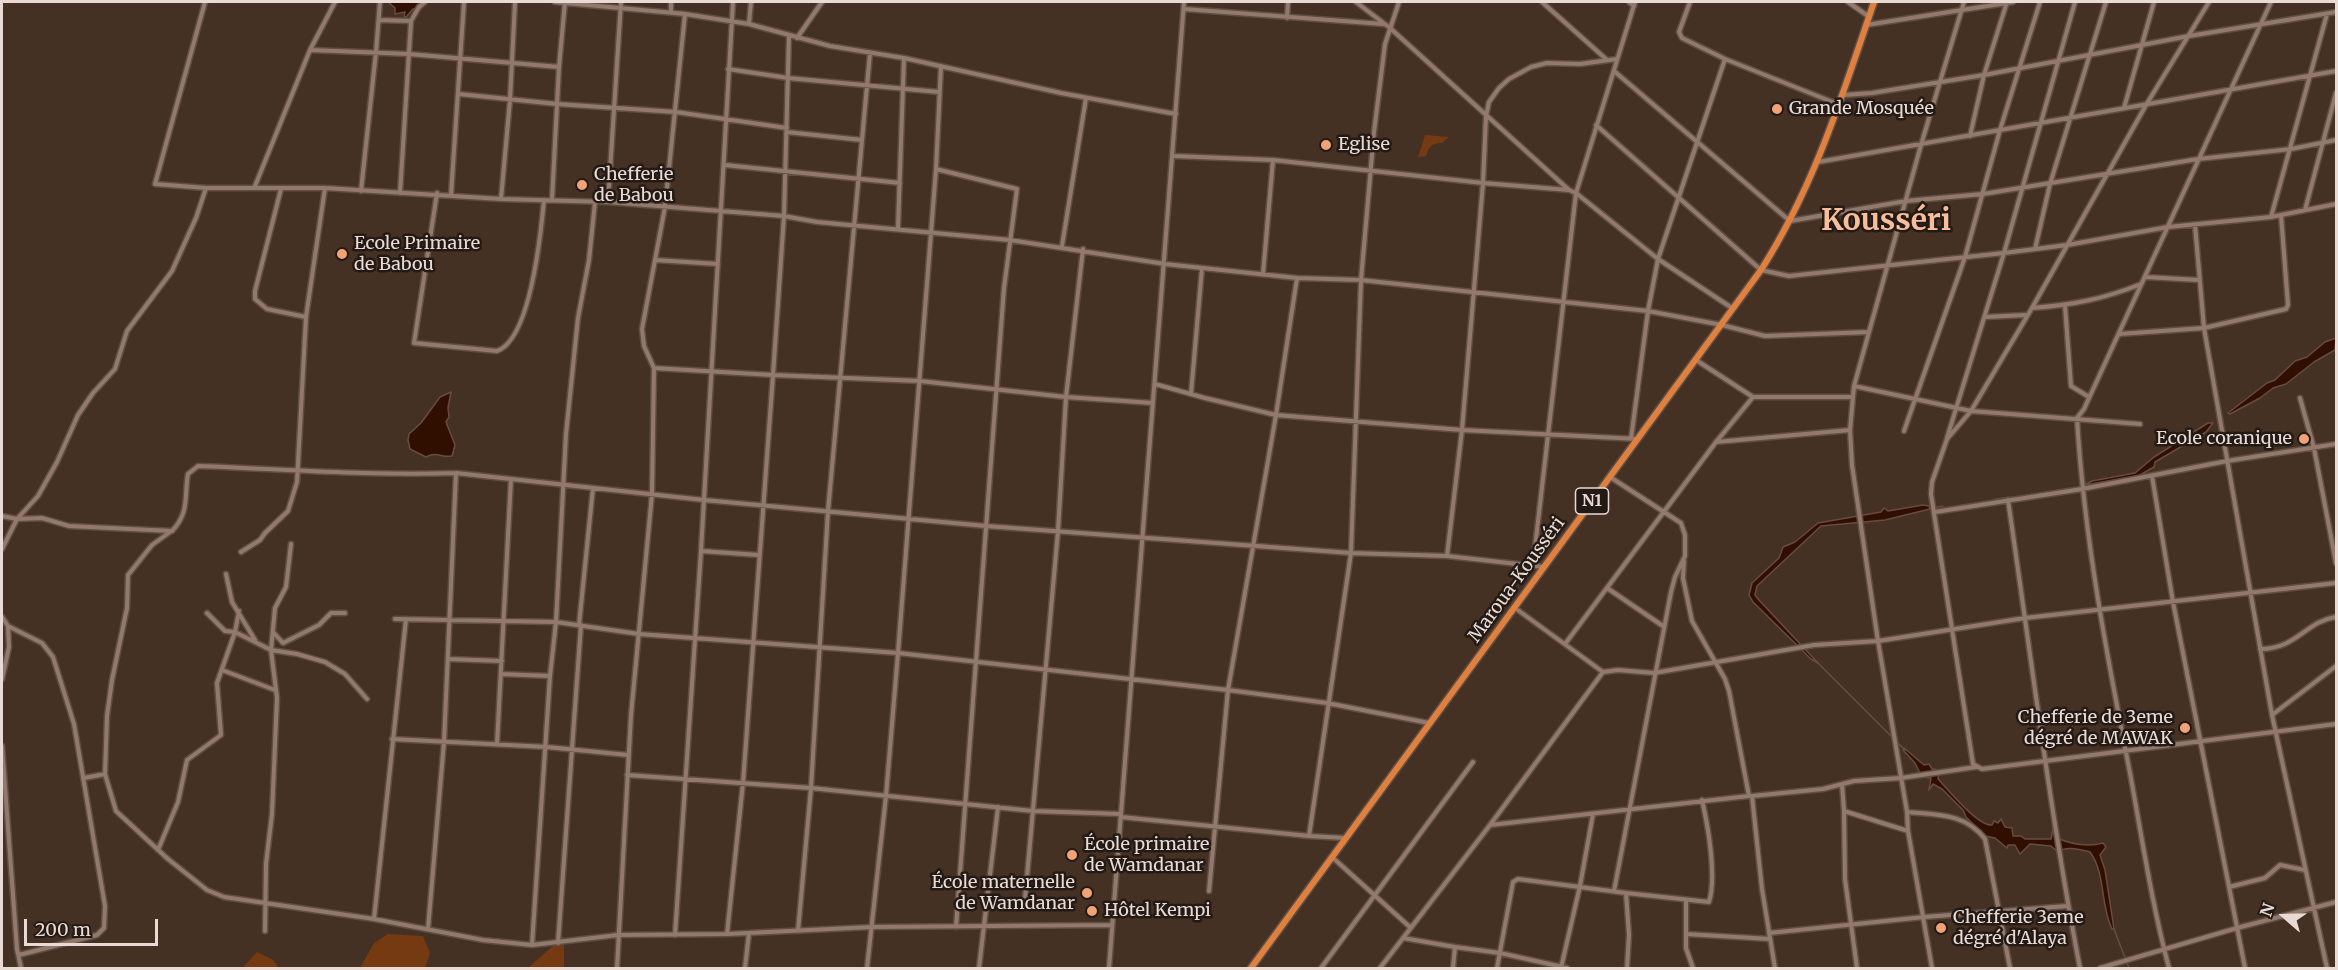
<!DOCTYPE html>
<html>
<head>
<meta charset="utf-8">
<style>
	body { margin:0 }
	#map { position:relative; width:2338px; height:970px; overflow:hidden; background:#453024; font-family:Merriweather,serif }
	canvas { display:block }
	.frame { position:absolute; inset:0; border:3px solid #e9dbd4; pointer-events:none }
	.north { position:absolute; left:2254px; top:886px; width:60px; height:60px; -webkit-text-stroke:4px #241a15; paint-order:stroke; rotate:290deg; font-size:16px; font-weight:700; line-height:24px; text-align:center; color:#e9dbd4 }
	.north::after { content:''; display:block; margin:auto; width:21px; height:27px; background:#e9dbd4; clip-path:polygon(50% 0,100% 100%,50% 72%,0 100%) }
	.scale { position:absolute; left:24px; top:919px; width:134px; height:27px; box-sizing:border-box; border:3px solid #e9dbd4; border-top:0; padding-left:8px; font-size:18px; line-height:21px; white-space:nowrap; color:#e9dbd4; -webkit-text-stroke:4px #241a15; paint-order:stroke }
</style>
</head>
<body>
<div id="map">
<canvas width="2338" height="970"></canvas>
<div class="frame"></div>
<div class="north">N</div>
<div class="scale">200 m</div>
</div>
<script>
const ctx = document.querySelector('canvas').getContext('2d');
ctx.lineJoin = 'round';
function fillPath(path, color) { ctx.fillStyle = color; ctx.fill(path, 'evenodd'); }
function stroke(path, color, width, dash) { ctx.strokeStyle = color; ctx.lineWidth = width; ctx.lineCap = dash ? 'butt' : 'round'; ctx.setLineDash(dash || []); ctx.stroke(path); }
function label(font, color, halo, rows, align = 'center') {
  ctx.font = font + ' Merriweather,serif'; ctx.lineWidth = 5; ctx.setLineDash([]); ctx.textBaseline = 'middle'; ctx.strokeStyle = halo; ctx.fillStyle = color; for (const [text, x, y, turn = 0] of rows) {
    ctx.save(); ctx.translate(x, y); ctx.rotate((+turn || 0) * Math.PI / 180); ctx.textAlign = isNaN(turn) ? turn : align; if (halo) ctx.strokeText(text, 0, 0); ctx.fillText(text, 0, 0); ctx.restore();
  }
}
fillPath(new Path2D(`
	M1425,135L1449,137L1442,143C1432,143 1429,146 1426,156L1418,157Z
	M388,934L423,936L430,953L425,968H360L374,943Z
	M564,936V968H528Z
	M257,952L273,960L279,968H245L244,966Z`), '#753a11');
const water = new Path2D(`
	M388,2H424L422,7L413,9L406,17L404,16L405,12L395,14V8Z
	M2336,338L2335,350L2314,362L2286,384L2273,388L2260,398L2230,414L2228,413L2267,383L2275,380L2295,361L2307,357L2325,342Z
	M451,392L448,408L449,417L446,422L455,445L452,456C442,458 436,451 426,457L410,449L408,440L409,434L421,423L440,397Z
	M2208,423H2213L2206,432L2155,462L2154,467L2138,476L2085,485L2092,481L2135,473L2154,457Z
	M1923,505L1929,506L1930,509L1885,520L1821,526L1757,586L1755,595L1758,599L1818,663L1811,659L1753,602L1749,595L1752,583L1779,558L1783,547L1795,542L1818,523L1881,512L1884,508L1888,511Z
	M1904,748L1924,765L1929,764L1932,769L1939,770L1938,779C1951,793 1978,826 1992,825L1994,821L1998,823L2001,819L2005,827L2012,828L2013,836H2021L2025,839H2051L2053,829L2057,838C2073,845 2088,847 2103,843L2106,847L2100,855L2105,870L2114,929H2112C2100,905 2106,874 2090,852C2081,850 2067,845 2058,852L2051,846L2030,844L2020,854L2015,845H2008L2007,848L1995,838L1985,836L1966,817L1963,810L1942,789L1933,784L1929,790L1931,778L1922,777L1915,763L1903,750Z`);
fillPath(water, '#300f00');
stroke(water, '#684c40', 1.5);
stroke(new Path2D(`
	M1996,499L2012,497
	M1933,508L1943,506
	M1817,662L1892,737
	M1896,741L1905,750
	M2114,929L2129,968`), '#684c40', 1.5);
const minor = new Path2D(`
	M205,2L155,184L206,188H325L501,199L608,202L784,216L817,222L1010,240L1165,264L1297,278L1361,280L1648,311L1722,325L1765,336L1869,332
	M555,2L685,14L749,24L830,46L904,58L1061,93L1176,114
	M1356,2L1390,28L1569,190
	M1542,2L1606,59
	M1629,2L1634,6
	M1690,2L1679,32L1682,38L1725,59L1840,105
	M1848,2L1868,16
	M2209,2L2146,105L2032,308L1971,411L1947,439L1932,482L1931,494L1973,764L1982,769L2336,724
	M1184,9L1383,24
	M671,12V2
	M1287,18L1288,2
	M379,20L411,21
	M749,24L751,2
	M1866,25L2013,2
	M789,35L784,216L773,375L920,381L1066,397L1153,403
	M797,38L822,2
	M310,50L335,2
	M728,69L788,78L939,92
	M1614,71L1790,221L1906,201L1983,194L2198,159L2291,149L2336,140
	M459,94L557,104L676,112L787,128
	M1844,95L1872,93L1984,75L2189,36L2336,12
	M2124,108L2154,2
	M1596,125L1761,270L1789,276L2004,253L2067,245L2168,227L2271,217L2327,14
	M787,132L862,140
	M1970,136L1984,75L2007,2
	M1174,156L1273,160L1483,183L1569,190L1576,193L1658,259L1732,308
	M1818,162L2336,71
	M725,165L900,183
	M936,169L1017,189L1004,288L956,927
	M255,186L310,50L409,54L559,67
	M281,189L255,291V299L267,309L306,317
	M361,191L376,52L380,2
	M400,193L411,21L419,7L425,2
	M437,193L414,343L497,351C531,339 541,232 544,200
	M451,195L464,2
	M501,199L510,100L515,2
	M552,200L559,67L565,2
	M608,202L621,2
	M2305,210L2336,93
	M2271,217L2336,204
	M2195,225L2204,328L2272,715L2327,968
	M898,228L904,58
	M1062,246L1086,98
	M2035,249L2050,184L2106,2
	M655,260L718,264
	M1263,274L1273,160
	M2145,277L2199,280
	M2065,306L2071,386L2089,397
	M2032,308C2072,305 2104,299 2141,284
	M1985,317L2026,315
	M2119,334L2204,328L2286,309L2288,305L2281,215
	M1696,360L1753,397H1853
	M654,368L644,346L642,329L665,207L685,14
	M1155,384L1205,398L1276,415L1462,430L1638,439
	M1854,386L1971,411L2140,424
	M1191,394L1202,268
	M2300,398L2314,448L2336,563
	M1904,431L1965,257L2000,130L2040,2
	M1947,438L2004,253L2075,2
	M1631,439L1648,311L1658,259L1725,59
	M1716,442L1850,430
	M2152,476L2173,602L2245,968
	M1610,477L1681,523L1685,535V556L1675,577L1671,592L1614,891
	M2008,500C2031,656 2050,813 2080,968
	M1935,512L2082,489L2227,461L2336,444
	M2,516L17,519L42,518L69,526L172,531C190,512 184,496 188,474L198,466C284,469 370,476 456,473L704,500L986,526L1351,553L1447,556L1544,567
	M2,549L17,519L38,496L57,462L78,415L93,393L115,369L127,331L172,271L196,218L206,188
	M701,551L759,555
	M241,552L260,540L265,533L288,511L297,482L306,317L325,188
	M1447,556L1462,430L1483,183L1486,116L1489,102L1499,88L1509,79L1531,67L1547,63L1580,64L1617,59
	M1684,561L1683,578L1692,621L1725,679L1729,691L1749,796H1752L1762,889L1775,968
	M1533,565L1576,193L1635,2
	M226,574L232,602L255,640
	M1607,588L1663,626
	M1515,608L1603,672
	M207,613L225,631L235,632L271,650L297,654L325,662L345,674L367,699
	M2,617L8,626L42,643L53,657L74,724L105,906L104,928L97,935L19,955
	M395,619L556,622L639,634L898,653L1228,690L1327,703L1429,723
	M579,625L593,488
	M273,632L283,643L319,625L331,613H345
	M1565,644L1716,442L1753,397
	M2260,649C2297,649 2306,621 2336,617
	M448,659L502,661
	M222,670L275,690
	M501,674L550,676
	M2,679L9,647L8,626
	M2272,715L2336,666
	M392,739L547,747L628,755
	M497,744L511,479
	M2,746L17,949L21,968
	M105,774L116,811L168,859L207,890L224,897L374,919L483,940L532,945L618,935L727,934L872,927L1112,925
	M627,775L811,788L1033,811L1121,814
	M84,778L105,774L107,716L112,680L127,608L128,575L152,545L170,532
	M1842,784L1844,811
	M1752,796L1823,789L1854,781L1901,778L1976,767
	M1907,812L1878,641L2025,618L2336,583
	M1121,817L1309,836L1345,838
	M1490,825L1749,796
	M1309,836L1351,553L1361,280L1374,132L1385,44L1399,2
	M158,850L178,802L187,760L221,735L217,683L235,632L239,611
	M1332,857L1411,928
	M2229,887L2265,878L2280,865L2305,870
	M1209,891L1228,690L1276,415L1297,278
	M1626,893L1709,902C1717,876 1708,826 1702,800
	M1025,899L1058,531L1066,397L1083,249
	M374,919L406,619
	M428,929L444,742L456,473
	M265,931L266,864L272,814L277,698L271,650L275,608L286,587L291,544
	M798,931L811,788L828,511L870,53
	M1769,933L1924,917L2068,906
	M1686,934V900
	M675,935L701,551L733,2
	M1403,938L1455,947
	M558,943L581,625
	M532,945L550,676L556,622L566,434L578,318L589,260L595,202
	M617,968L631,715L652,494L654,368L773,375L743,783L727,934
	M745,968L749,933
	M867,968L886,796L898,653L936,169L941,66
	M979,968L998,807
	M1109,968L1184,2
	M1321,968L1473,762
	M1380,968L1490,825L1603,672L1618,670L1654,673L1814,645L1878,641L1852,465L1850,430L1854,386L1921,145L1964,2
	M1453,968L1455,947L1500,953L1567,968
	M1497,968L1513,882L1518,879L1626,893L1629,935L1627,968
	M1561,968L1580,886L1593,814
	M1693,968L1686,948V934L1770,939
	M1857,968L1845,879L1844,811L1908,831
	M1932,968L1908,831L1907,812C1937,815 1965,813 1985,839L2010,968
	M2100,968L2237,928L2336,902
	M2169,968C2152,905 2142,838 2130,773C2107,656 2084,537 2077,418L2084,409L2271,2`);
const trunk = new Path2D(`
	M1251,968L1761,270C1815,185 1842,96 1874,2`);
stroke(minor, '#5f4e44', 7);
stroke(trunk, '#5f4e44', 9);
stroke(minor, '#92796b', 4);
stroke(trunk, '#df803e', 6);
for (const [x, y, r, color] of [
	[1777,109,6,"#efa376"],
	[1326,145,6,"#efa376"],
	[582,185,6,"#efa376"],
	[342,254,6,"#efa376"],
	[2304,439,6,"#efa376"],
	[2185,728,6,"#efa376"],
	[1072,855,6,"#efa376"],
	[1087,893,6,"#efa376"],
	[1092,911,6,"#efa376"],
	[1941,928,6,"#efa376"]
]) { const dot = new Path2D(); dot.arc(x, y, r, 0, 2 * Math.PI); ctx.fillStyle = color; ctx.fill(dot); stroke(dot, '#241a15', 2); }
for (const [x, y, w] of [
	[1592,501,33]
]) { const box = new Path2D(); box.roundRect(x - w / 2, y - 13, w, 26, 4.5); ctx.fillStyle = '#241a15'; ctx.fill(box); stroke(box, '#e9dbd4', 1.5); }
label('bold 16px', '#e9dbd4', null, [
	["N1",1592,501]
]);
label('18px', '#e9dbd4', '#241a15', [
	["Grande Mosquée",1789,109],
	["Eglise",1338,145],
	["Chefferie",594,175],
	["de Babou",594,196],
	["Ecole Primaire",354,244],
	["de Babou",354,265],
	["Ecole coranique",2292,439,"right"],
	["Chefferie de 3eme",2173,718,"right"],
	["dégré de MAWAK",2173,739,"right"],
	["École primaire",1084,845],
	["de Wamdanar",1084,866],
	["École maternelle",1075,883,"right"],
	["de Wamdanar",1075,904,"right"],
	["Hôtel Kempi",1104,911],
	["Chefferie 3eme",1953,918],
	["dégré d'Alaya",1953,939]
], 'left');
label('18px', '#e9dbd4', '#241a15', [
	["Maroua-Kousséri",1517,580,-54]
]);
label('bold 30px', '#f7be9d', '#241a15', [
	["Kousséri",1886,222]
]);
</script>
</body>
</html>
